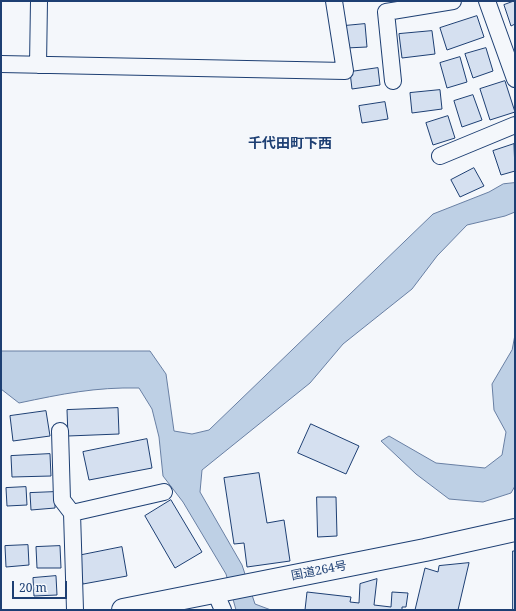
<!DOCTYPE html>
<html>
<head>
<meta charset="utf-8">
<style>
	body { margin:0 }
	#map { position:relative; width:516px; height:611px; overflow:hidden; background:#f4f7fb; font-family:"Noto Serif",serif }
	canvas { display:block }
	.frame { position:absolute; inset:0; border:2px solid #1d3f73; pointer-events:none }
	.scale { position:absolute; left:12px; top:581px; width:55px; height:18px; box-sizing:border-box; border:2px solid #1d3f73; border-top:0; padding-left:5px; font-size:12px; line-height:14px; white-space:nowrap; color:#1d3f73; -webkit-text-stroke:3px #f4f7fb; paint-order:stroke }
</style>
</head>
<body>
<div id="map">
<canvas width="516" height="611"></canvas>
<div class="frame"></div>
<div class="scale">20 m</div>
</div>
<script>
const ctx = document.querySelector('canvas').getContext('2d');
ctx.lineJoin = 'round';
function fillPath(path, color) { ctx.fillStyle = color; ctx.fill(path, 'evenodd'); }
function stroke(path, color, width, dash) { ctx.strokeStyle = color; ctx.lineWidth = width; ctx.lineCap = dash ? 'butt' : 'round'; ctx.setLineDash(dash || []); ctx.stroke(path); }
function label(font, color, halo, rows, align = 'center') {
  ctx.font = font + ' "Noto Serif","Noto Sans JP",serif'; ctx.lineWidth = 3; ctx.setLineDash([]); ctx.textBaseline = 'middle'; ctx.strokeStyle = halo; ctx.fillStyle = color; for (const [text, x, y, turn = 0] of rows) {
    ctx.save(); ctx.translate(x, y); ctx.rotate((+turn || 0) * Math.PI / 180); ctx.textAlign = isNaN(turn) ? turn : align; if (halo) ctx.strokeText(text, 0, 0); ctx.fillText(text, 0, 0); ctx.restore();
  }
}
const water = new Path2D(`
	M515,183V212L505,216L467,225L437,256L412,289L343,344L310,383L202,470L200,492L242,565L255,604L271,610H236L226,574L183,502L163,476L159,437L152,409L139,388C95,387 62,394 19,403L1,389V351H150L166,374L174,431L192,434L209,430L433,214L489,192L503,184Z
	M515,335V486L511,493L483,502L449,499L416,474L381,441L389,436L436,463L485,468L502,455L506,432L494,410L492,384L512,350Z`);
fillPath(water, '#bed0e5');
stroke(water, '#687fa3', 1);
const building = new Path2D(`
	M515,1V24L511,26L504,5Z
	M477,16L484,37L447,50L440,28Z
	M365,24L367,47L346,48L344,26Z
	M432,31L435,54L402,58L399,34Z
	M486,48L493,71L473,78L465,54Z
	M460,57L467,82L447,88L440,63Z
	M378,68L380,85L352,89L350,72Z
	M505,81L515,112L490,120L480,89Z
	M440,90L442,109L412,113L410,93Z
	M473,95L482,120L462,127L454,101Z
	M385,102L388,119L362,123L359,106Z
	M448,116L455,138L433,145L426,123Z
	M514,144L515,171L501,175L493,151Z
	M474,168L484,186L460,197L451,180Z
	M118,408L119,434L68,436L67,410Z
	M46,411L50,436L13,441L10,416Z
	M311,424L359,446L346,474L298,453Z
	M147,439L152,468L89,480L83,452Z
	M50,454L51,476L12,477L11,456Z
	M259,473L267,523L284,520L290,561L247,567L244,543L234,544L224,478Z
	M26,487L27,505L7,506L6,488Z
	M55,492V508L31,510L30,493Z
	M317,497H336L337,536L318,537Z
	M171,500L202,552L175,568L145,516Z
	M28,545L29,565L6,567L5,546Z
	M60,546L61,568H37L36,547Z
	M122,547L127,576L83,584L77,556Z
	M513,551H515V610H513Z
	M469,563L458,610H415L425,568L438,572L439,566Z
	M56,576L57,595L34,596L33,578Z
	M377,579L374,605L391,607L392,592L408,593L406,607H402V610H305L307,592L351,597L350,602L359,603L360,584Z`);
fillPath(building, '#d5e0f0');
stroke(building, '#1d3f73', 1);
const street = new Path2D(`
	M487,1L515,79
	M1,64L345,71L334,1
	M38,65L39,1
	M393,81L386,12L453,1
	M440,156L515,125
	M60,431L62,500L72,513L75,610
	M72,513L164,492
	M215,592L223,610`);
const highway = new Path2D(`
	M123,610L425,550L515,530`);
stroke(street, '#1d3f73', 18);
stroke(highway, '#1d3f73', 24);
stroke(street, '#f4f7fb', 16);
stroke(highway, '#f4f7fb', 22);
label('12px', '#1d3f73', '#f4f7fb', [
	["国道264号",319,571,-11]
]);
label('bold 14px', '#1d3f73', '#f4f7fb', [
	["千代田町下西",290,144]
]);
</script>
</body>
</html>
